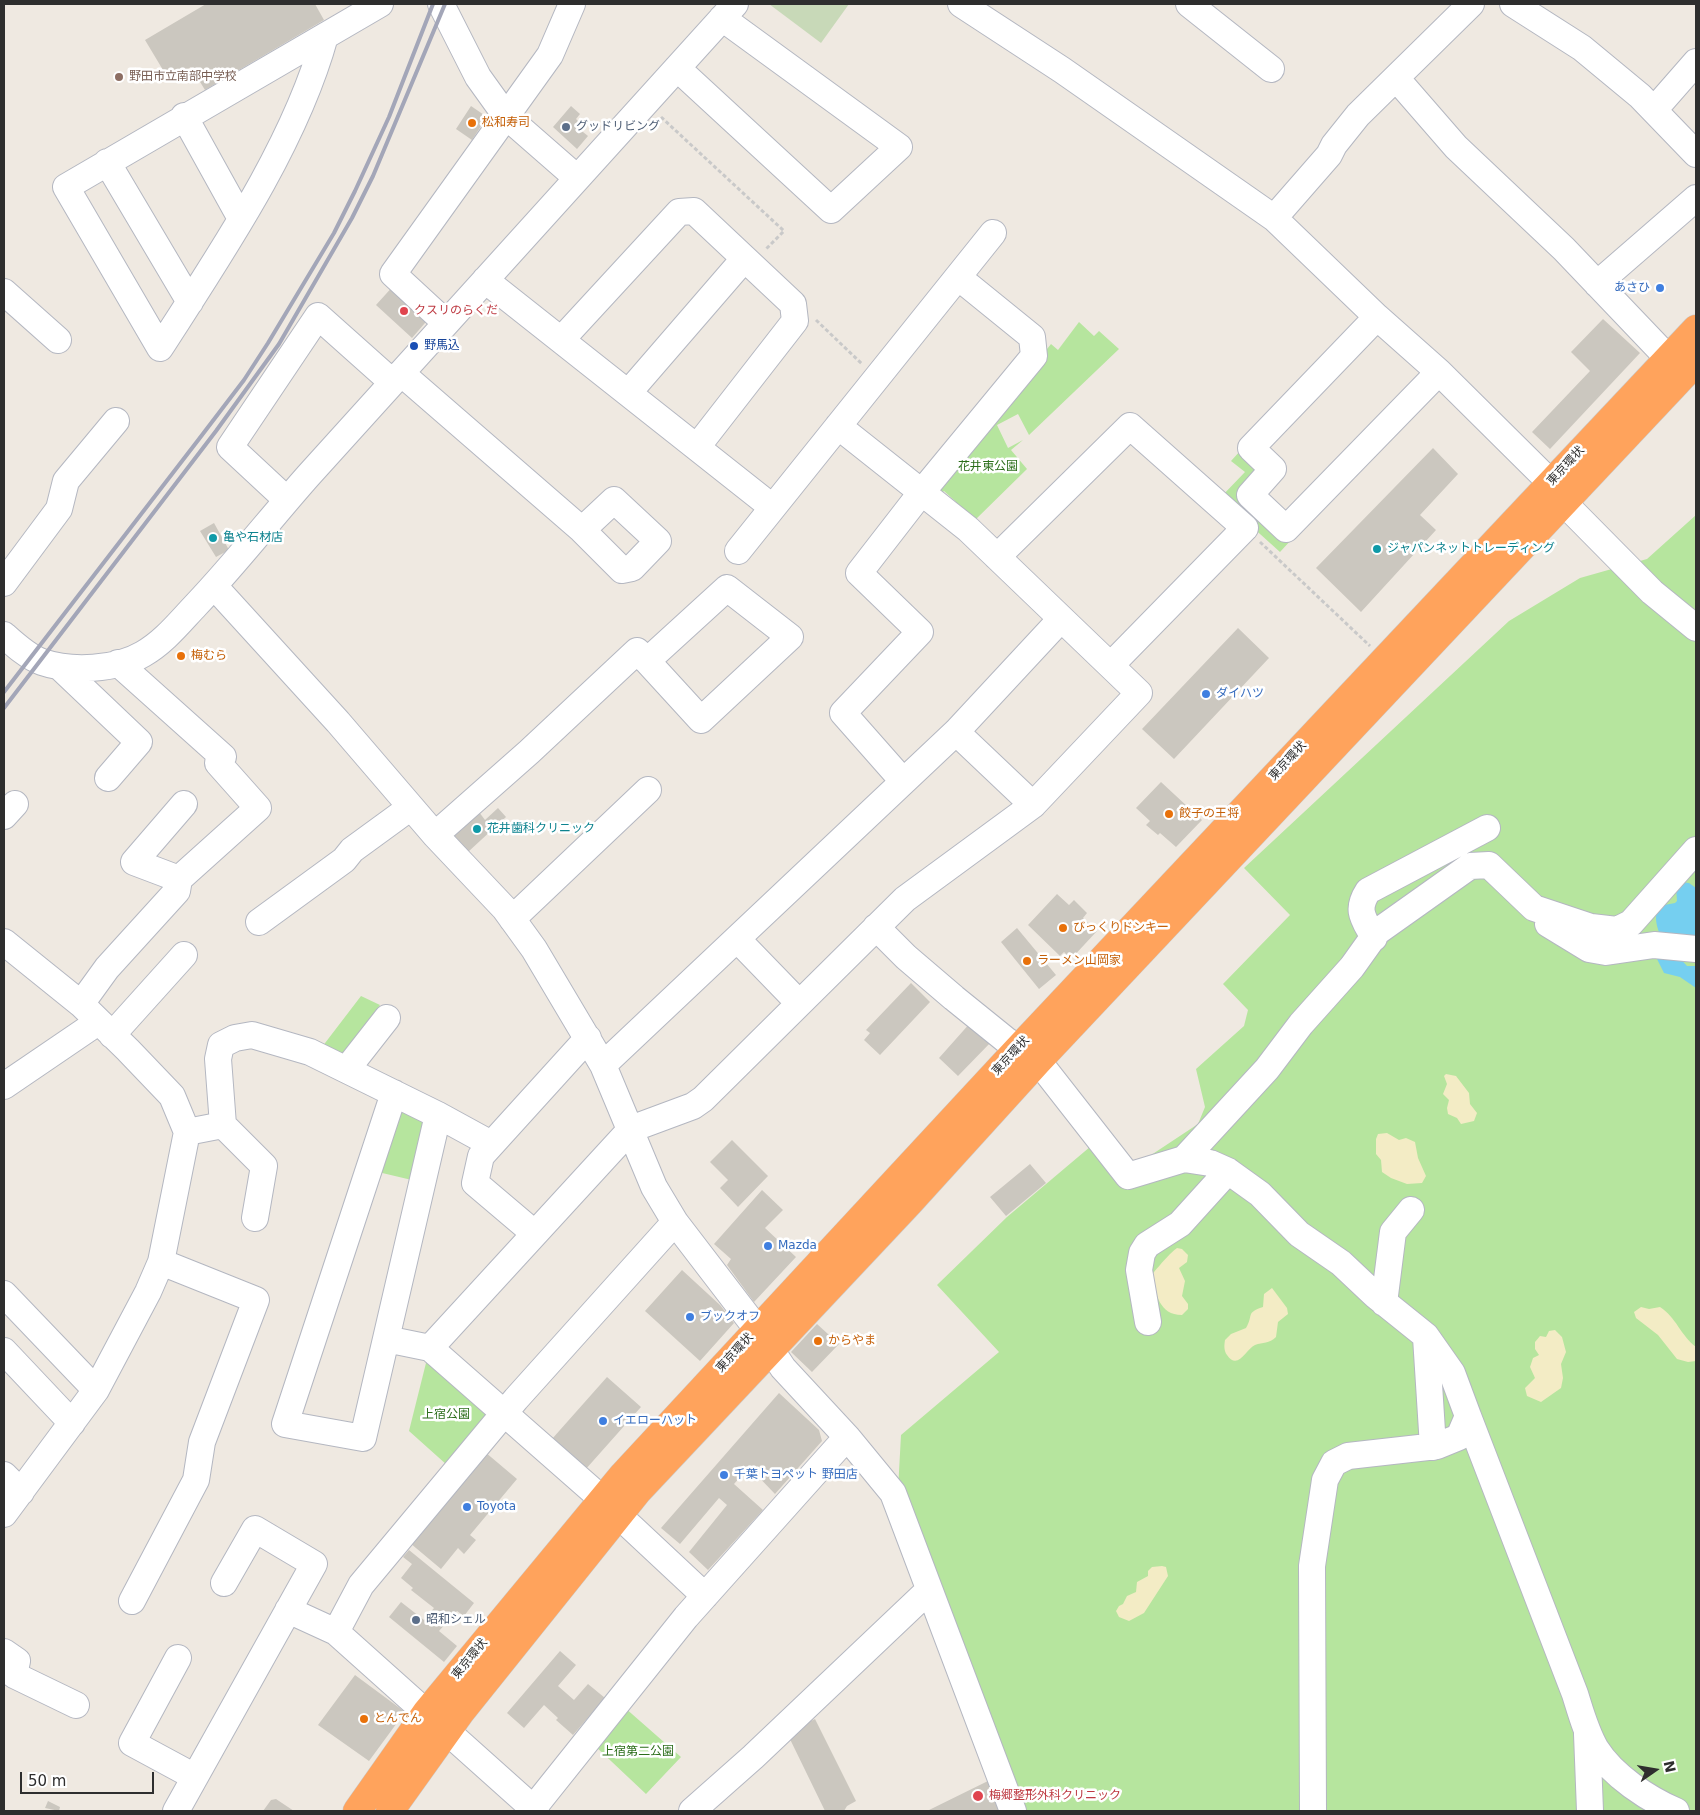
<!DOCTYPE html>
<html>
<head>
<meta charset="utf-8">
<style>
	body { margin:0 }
	#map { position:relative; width:1700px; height:1815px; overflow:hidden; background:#efe9e1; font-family:"DejaVu Sans",sans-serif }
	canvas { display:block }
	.frame { position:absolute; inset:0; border:5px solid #2e2e2e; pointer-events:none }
	.north { position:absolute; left:1630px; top:1745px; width:50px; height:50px; -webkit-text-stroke:4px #fff; paint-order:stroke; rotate:77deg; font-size:14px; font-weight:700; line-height:20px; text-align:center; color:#2e2e2e }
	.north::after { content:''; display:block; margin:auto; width:18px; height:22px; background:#2e2e2e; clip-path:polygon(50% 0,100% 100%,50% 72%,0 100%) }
	.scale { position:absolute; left:20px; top:1772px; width:134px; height:22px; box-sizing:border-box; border:2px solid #2e2e2e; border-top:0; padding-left:6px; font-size:15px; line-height:18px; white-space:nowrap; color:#2e2e2e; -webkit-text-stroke:4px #fff; paint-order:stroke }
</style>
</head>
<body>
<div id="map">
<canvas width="1700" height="1815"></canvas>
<div class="frame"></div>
<div class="north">N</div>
<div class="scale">50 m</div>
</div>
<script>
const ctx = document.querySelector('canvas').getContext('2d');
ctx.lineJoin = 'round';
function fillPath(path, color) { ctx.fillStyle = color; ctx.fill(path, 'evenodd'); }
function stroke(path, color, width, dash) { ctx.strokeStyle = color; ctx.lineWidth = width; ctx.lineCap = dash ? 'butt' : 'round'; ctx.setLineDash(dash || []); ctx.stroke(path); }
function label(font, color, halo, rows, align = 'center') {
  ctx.font = font + ' "DejaVu Sans","Noto Sans JP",sans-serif'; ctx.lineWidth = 5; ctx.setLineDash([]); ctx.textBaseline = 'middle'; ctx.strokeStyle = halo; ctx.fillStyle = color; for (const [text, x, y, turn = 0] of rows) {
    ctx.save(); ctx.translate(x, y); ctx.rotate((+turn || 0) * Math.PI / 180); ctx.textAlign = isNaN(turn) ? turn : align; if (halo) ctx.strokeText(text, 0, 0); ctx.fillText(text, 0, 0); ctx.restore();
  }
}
fillPath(new Path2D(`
	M1079,322L1094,336L1099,331L1119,349L1029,435L1018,414L997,425L1008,448L1023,440L1011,450L1027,469L972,523L953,507L956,502L944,491L939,496L938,486L1051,344L1058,350Z
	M1241,450L1261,466L1243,495L1292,539L1280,552L1220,498L1245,472L1231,461Z
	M1696,515V1811H1022L898,1490L901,1435L999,1352L937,1285L1007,1217L1097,1141L1133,1167L1198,1124L1205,1107L1196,1069L1244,1026L1248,1010L1223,984L1290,915L1244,868L1509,621L1580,578L1647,559Z
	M361,996L380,1005L373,1014L375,1023L348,1057L322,1047Z
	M405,1110L425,1120L416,1181L378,1172L397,1114Z
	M428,1355L486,1408L487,1418L447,1465L409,1431Z
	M624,1707L681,1757L646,1794L594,1745Z`), '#b6e59e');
fillPath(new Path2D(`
	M1446,1074L1456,1076L1469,1093L1470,1104L1477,1113L1474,1121L1461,1124L1457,1118L1448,1114L1447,1108L1449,1100L1443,1094L1447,1084L1444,1076Z
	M1387,1133L1399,1140L1406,1138L1415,1142L1418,1158L1426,1176L1422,1183L1407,1184L1391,1178L1382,1172L1381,1160L1376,1154V1139L1378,1134Z
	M1177,1248L1182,1249L1188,1255L1187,1262L1179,1268L1185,1281L1182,1296L1188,1304V1309L1182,1315C1159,1315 1156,1294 1152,1275C1156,1269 1171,1252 1177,1248Z
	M1272,1288L1287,1308L1288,1314L1278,1322L1276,1337C1269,1344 1263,1342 1255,1345C1246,1349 1238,1371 1227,1355C1224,1351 1224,1346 1225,1340L1231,1334L1246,1328C1254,1315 1245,1313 1263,1307L1264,1294Z
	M1641,1307L1649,1309L1660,1307C1676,1317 1681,1336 1696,1347V1361L1688,1362L1677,1359L1658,1335L1636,1318L1634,1312Z
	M1555,1330L1562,1337L1566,1352L1561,1364L1563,1378L1561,1388L1541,1402L1527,1396L1525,1388L1535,1378L1530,1367L1533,1358L1539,1355L1535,1349V1342L1540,1336L1546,1337L1549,1331Z
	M1162,1566L1166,1567L1168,1576L1144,1613L1129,1621L1119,1617L1116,1611L1119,1606L1123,1604L1127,1596L1136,1592L1137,1582L1148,1576V1571L1152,1567Z`), '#f3ecc5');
fillPath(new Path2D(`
	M769,4H849L821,43Z`), '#c8d9b8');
fillPath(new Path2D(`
	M1681,882L1689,883L1696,888V940L1660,935C1656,924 1654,916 1659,906L1675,903L1677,901L1676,887Z
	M1676,954L1687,966H1696V988L1680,977L1664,973L1655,955Z`), '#75cff0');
fillPath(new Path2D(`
	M206,4H315L324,20L205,90L191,67L169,80L145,40Z
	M471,106L487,117L472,140L456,129Z
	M571,106L580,114L576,119L581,124L578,128L588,136L577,149L553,127Z
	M395,284L431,316L412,338L376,305Z
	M1603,319L1640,353L1550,449L1532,432L1590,371L1571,352Z
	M1433,448L1458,474L1420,515L1436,530L1361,612L1316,568Z
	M214,523L229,550L216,557L200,531Z
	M1238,628L1269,658L1174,759L1142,729Z
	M1161,782L1202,820L1176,847L1160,833L1158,835L1146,825L1150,821L1136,808Z
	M498,808L506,817L468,852L453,836L479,812L485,820Z
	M1057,894L1069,905L1074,900L1087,913L1083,918L1097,931L1071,959L1064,952L1060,956L1028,925Z
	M1017,928L1056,975L1039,989L1001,942Z
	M911,983L930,1002L880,1055L864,1040L870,1033L866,1030Z
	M971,1022L992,1041L958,1076L939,1058Z
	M732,1140L768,1176L738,1207L720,1188L728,1180L710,1162Z
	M1030,1164L1046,1183L1006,1216L990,1197Z
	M762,1190L783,1210L765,1228L796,1257L754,1302L727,1265L731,1259L714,1244Z
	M682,1270L720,1305L734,1323L700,1361L645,1311Z
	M817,1324L839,1344L812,1372L791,1352Z
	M607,1377L641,1407L585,1470L552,1439Z
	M779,1393L819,1430L822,1441L775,1494L749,1467L734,1484L763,1510L708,1570L689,1552L727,1505L719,1498L680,1544L661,1528Z
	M485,1452L517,1479L470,1535L476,1540L464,1554L458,1548L441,1569L410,1543Z
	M409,1550L474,1603L464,1616L457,1611L439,1631L457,1646L444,1662L389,1617L401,1602L424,1620L434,1608L411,1590L413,1588L401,1578L412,1564L403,1557Z
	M560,1651L576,1665L558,1686L574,1700L588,1684L605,1698L573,1735L556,1720L558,1718L544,1705L524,1728L507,1713Z
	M355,1675L405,1712L369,1761L318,1725Z
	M815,1719L856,1801L847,1806L844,1811H825L787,1733Z
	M990,1780L1005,1811H927Z
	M276,1799L294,1811H263L271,1800Z
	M48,1801L60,1807L59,1811L45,1808Z`), '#cbc7bf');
const minor = new Path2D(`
	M441,4L478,77L506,116L577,178
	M961,4L1062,70L1274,218L1377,317L1439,372L1550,482L1564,503L1652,592L1696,628
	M1189,4L1271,69
	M1513,4L1582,48L1640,96L1696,154
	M325,36C295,145 221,253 160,348L66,187L380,4
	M677,68L831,210L899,147L722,18
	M1396,78L1456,147L1564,249L1668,358
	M1654,110L1696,62
	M184,116L240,217
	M107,162L190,302
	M1274,218L1329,155L1334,145L1358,115L1471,4
	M485,280L772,507
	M1597,284L1696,198
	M4,292L58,340
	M1377,317L1251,448L1273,469L1250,495L1286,529L1439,372
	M446,323L393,274L550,55L572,4
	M561,340L679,212L694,211L793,304L795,321L697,447
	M401,373L582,530L622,570L632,568L658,541L614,500L582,530
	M629,392L744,259
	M287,500L230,447L318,316L392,382
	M738,551L993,233
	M997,557L1130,426L1245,528L1111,665
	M4,583L59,509L66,481L116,421
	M214,586L338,722L435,835L505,909L534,949L603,1065L654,1187L675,1222L757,1329L783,1368L847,1437L893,1493L1013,1811
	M727,588L790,637L701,720L647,661Z
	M4,635C15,645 28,657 42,662C71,672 116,670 143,654C164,642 179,623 196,605C235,564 270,519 308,476C450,318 593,161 735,4
	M60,667L139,742L108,778
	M956,732L1033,805
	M903,781L843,713L920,632L859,573L921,493L1034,356L1032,337L958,277
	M4,816L15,804
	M435,835L529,752L637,651L647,661
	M179,879L134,862L184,804
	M512,919L648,790
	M259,922L344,860L352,850L411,807
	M1548,924L1589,949L1606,952L1654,945L1696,949
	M876,927L906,957L954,998L1006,1040L1038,1061L1128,1176L1184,1159L1267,1069L1301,1024L1352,967L1377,932L1470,866L1489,865L1534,908L1591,927L1617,930L1631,923L1696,850
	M1374,938C1364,919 1355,911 1368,891L1487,828
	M737,939L798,1002
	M4,942L81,1004L128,1050L172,1096L187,1132L161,1262L148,1292L96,1390L4,1514
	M81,1004L107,968L177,891L179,879L258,808L218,763L223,757L118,663
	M112,1035L184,955
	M603,1065L956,732L1061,619
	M347,1069L387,1018
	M4,1086L98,1022
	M394,1093L285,1424L363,1438L438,1115
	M223,1125L264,1166L255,1218
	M187,1132L223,1125L218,1059L221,1045L235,1038L252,1035L310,1052L438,1115L491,1144
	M1184,1159L1210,1163L1228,1171L1260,1194L1299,1234L1341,1263L1375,1295L1426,1336L1452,1373L1468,1416L1459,1437L1437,1446L1348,1456L1334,1463L1325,1480L1312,1566L1313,1811
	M534,1233L475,1183L481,1156L588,1038
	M4,1294L96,1390
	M1384,1303L1393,1232L1411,1210
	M1148,1322L1139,1270L1142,1253L1147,1245L1180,1224L1228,1171
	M1426,1337L1433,1447
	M386,1339L430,1348L602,1499
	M430,1348L631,1129L693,1106L703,1099L905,899L1033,805L1139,693L968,529L838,426
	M4,1351L72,1423
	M1468,1416L1575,1694C1581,1713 1586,1732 1596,1749C1613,1776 1648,1799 1676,1811
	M4,1475L21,1492
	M629,1525L705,1596
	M132,1601L196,1480L202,1442L256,1300L161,1262
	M288,1610L336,1632L536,1811
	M336,1632L361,1585L516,1399L675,1222
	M4,1652L17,1661L14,1675L76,1705
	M178,1658L132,1743L195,1777
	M1587,1734L1590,1811
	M176,1811L314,1564L255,1529L224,1583
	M531,1811L686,1617L847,1437
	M692,1811L753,1757L928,1591`);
const highway = new Path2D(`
	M357,1811L426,1713L623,1475L1018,1049L1696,329
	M390,1811L460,1713L638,1491L909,1203L1038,1061L1696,362`);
stroke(minor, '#b4b7c1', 28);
stroke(highway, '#c9c9c9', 29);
stroke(new Path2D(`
	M661,117L784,231L765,250
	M816,320L862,364
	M1260,542L1370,646`), '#c9c9c9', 3, [4, 2.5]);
stroke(minor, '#fff', 26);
stroke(highway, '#ffa35c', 28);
stroke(new Path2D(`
	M4,692L199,439L244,380L268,343L334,233L355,191L389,117L433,4
	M4,708L216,431L279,344L352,218L373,176L445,4`), '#a3a6b8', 4);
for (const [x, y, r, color] of [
	[119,77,5,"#8d6e63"],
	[472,123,5,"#e8710a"],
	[566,127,5,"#5c6f8a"],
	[1660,288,5,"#3f7fe0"],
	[404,311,5,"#e0444e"],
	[414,346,5,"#1a4fb4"],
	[213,538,5,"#0f9aa8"],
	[1377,549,5,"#0f9aa8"],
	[181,656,5,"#e8710a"],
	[1206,694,5,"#3f7fe0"],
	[1169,814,5,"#e8710a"],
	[477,829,5,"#0f9aa8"],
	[1063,928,5,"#e8710a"],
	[1027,961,5,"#e8710a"],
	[768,1246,5,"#3f7fe0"],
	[690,1317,5,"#3f7fe0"],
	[818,1341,5,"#e8710a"],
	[603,1421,5,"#3f7fe0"],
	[724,1475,5,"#3f7fe0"],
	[467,1507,5,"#3f7fe0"],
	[416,1620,5,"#5c6f8a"],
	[364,1719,5,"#e8710a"],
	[978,1796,6,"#e0444e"]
]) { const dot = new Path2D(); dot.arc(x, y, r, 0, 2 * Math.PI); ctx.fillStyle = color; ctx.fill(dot); stroke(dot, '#fff', 2); }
label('12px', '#785e54', '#fff', [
	["野田市立南部中学校",129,77]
], 'left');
label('12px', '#c56008', '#fff', [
	["松和寿司",482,123],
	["梅むら",191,656],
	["餃子の王将",1179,814],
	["びっくりドンキー",1073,928],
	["ラーメン山岡家",1037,961],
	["からやま",828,1341],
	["とんでん",374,1719]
], 'left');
label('12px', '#4e5e75', '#fff', [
	["グッドリビング",576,127],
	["昭和シェル",426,1620]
], 'left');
label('12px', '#366cbe', '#fff', [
	["あさひ",1650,288,"right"],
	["ダイハツ",1216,694],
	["Mazda",778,1246],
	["ブックオフ",700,1317],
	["イエローハット",613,1421],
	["千葉トヨペット 野田店",734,1475],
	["Toyota",477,1507]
], 'left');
label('12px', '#be3a42', '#fff', [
	["クスリのらくだ",414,311],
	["梅郷整形外科クリニック",989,1796]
], 'left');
label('12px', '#164399', '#fff', [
	["野馬込",424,346]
], 'left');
label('12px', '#2e2e2e', '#fff', [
	["東京環状",1566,466,-47],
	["東京環状",1288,761,-47],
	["東京環状",1011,1056,-47],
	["東京環状",735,1353,-47],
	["東京環状",470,1659,-51]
]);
label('12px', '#2c6e1b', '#fff', [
	["花井東公園",988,467],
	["上宿公園",446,1415],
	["上宿第二公園",638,1752]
]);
label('12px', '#0d838f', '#fff', [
	["亀や石材店",223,538],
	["ジャパンネットトレーディング",1387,549],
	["花井歯科クリニック",487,829]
], 'left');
</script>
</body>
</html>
